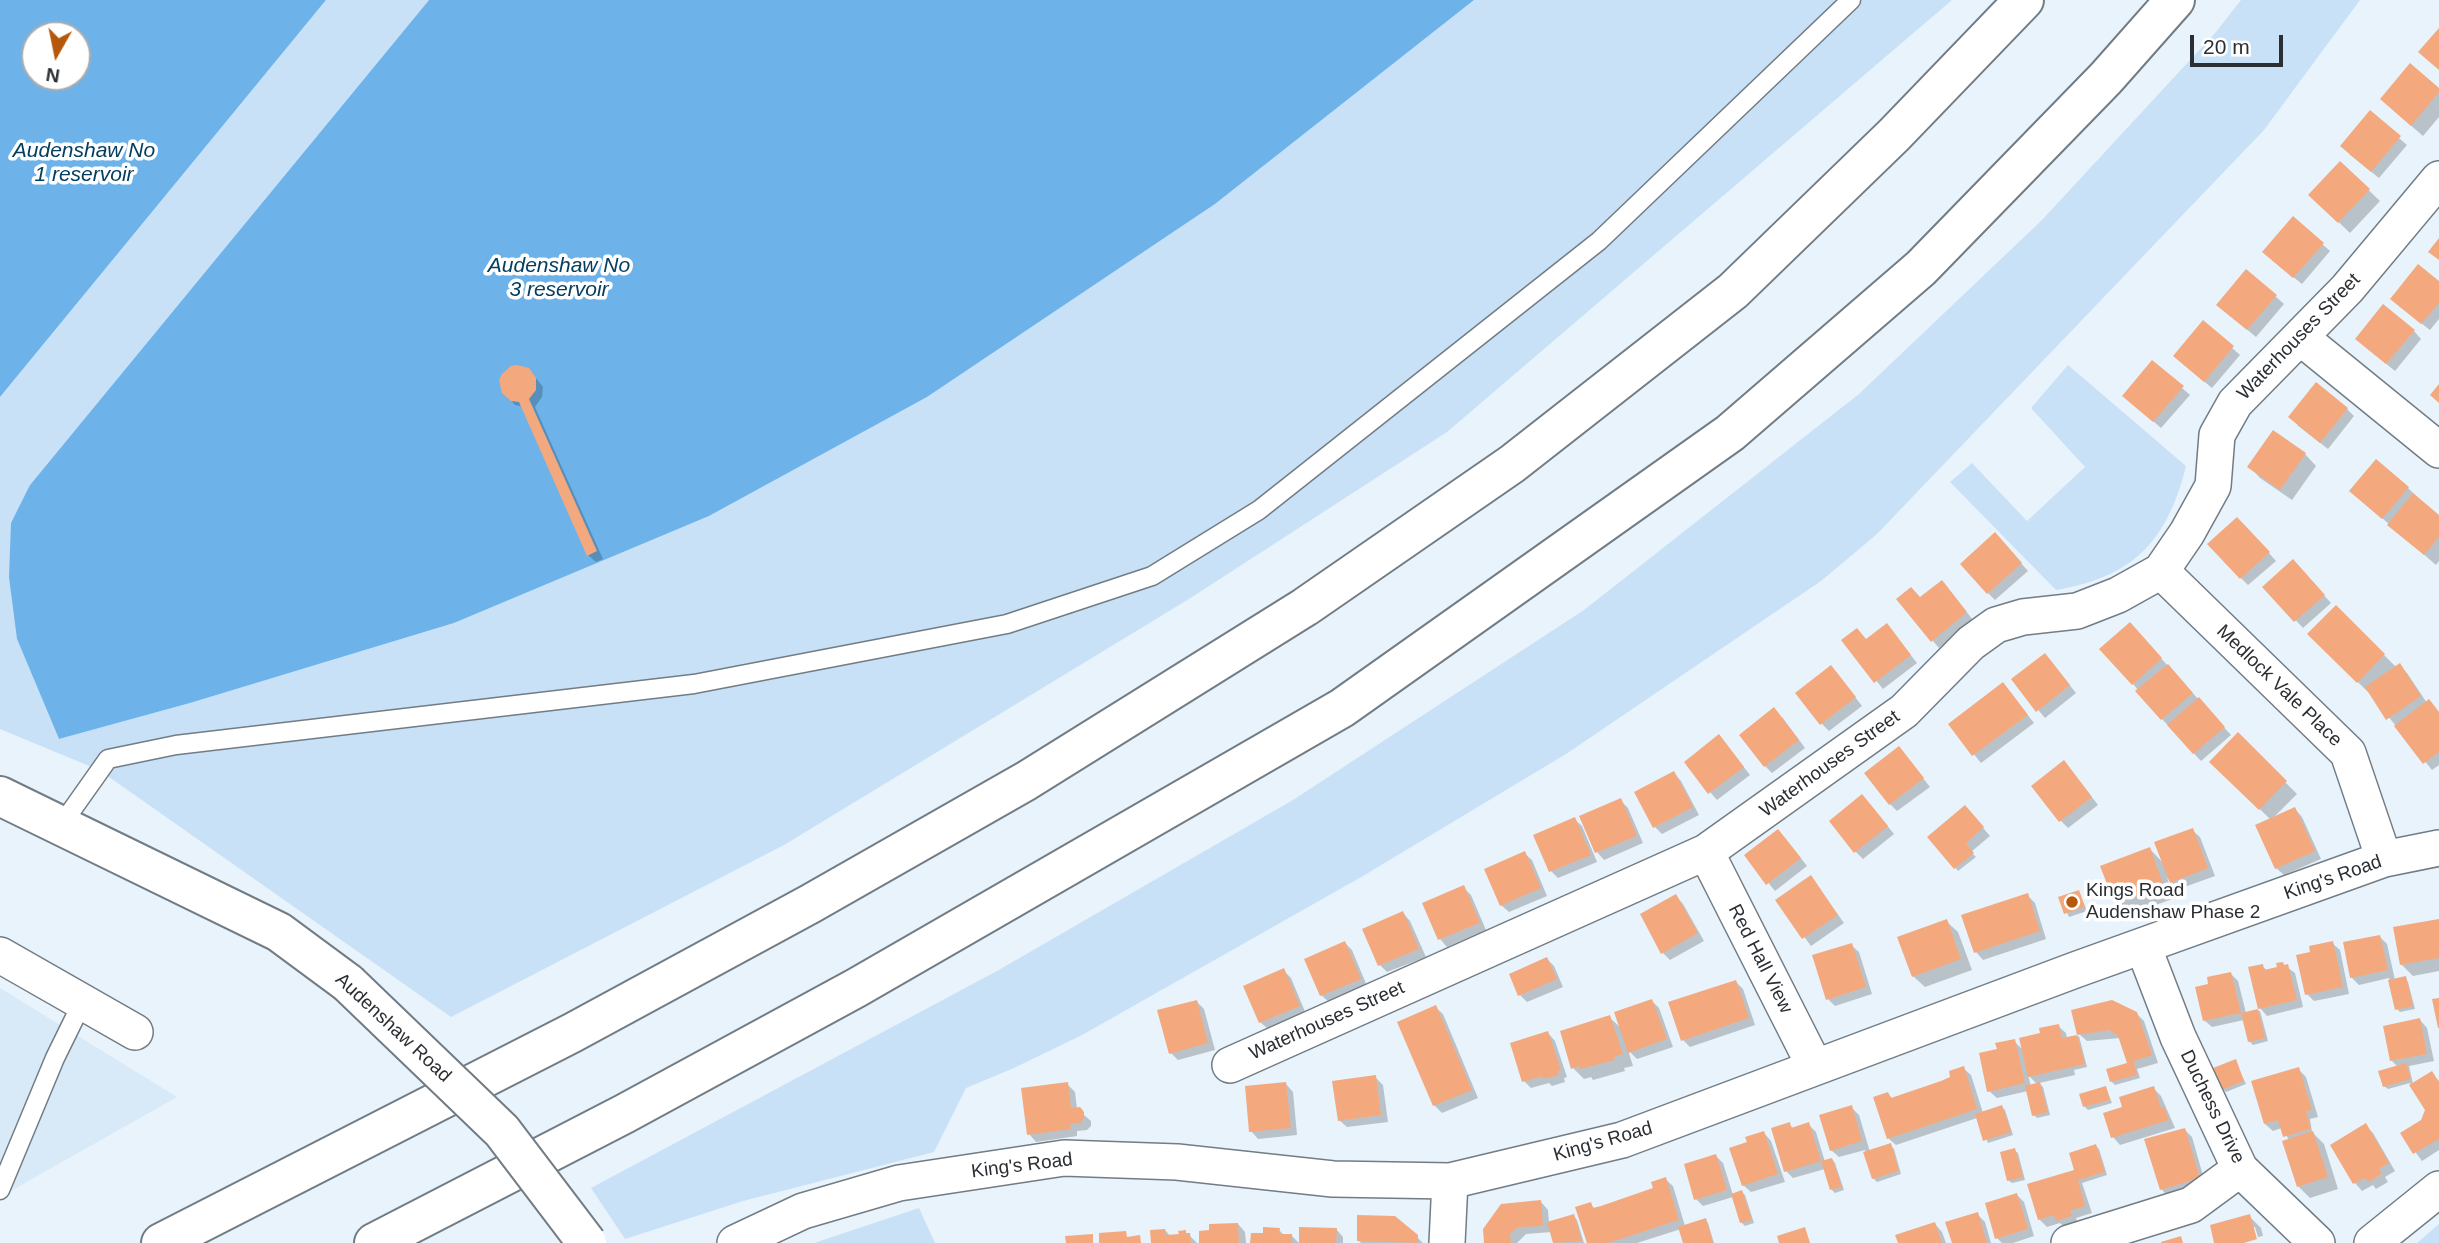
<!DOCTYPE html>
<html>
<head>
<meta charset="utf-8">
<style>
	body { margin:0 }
	#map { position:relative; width:2439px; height:1243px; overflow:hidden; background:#e8f3fc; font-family:Helvetica,sans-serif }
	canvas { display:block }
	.north { position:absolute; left:21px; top:21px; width:70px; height:70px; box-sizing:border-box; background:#fff; border:2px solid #aaacad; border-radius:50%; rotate:189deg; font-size:19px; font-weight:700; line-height:28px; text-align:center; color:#2b2f33 }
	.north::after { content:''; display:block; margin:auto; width:24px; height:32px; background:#b6580b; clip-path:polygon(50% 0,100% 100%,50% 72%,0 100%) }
	.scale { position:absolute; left:2190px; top:35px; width:93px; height:32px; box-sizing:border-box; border:4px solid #2b2f33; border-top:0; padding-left:9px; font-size:21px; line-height:24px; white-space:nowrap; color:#2b2f33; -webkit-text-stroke:5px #fff; paint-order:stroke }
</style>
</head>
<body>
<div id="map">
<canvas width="2439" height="1243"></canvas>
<div class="north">N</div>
<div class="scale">20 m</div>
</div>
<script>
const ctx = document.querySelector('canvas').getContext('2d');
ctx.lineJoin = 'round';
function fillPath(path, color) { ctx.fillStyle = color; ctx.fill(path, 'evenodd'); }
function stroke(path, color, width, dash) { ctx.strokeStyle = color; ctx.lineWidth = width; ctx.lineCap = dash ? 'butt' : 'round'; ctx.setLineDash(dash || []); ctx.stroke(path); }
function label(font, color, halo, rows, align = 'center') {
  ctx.font = font + ' Helvetica,sans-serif'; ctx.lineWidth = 7; ctx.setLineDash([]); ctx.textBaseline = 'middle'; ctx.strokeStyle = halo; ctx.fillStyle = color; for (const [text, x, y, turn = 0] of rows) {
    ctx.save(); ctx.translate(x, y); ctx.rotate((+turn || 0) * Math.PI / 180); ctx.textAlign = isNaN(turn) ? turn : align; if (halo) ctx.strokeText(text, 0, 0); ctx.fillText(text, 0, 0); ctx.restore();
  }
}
fillPath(new Path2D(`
	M0,988L177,1097L0,1197Z`), '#d8e9f8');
fillPath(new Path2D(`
	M326,0H429L30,485L17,639L59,739L190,703L454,623L709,516L927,397L1215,204L1474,0H1952L1447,432L1189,599L784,845L451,1017L99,770L0,729V397Z
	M2241,0H2360L2264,130L1876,535L1821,581L1566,754L1363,876L1082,1035L1014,1068L966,1088L934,1152L743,1201L625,1239L591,1188L997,971L1293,800L1584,610L1859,394L2042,220L2216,32Z
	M2068,365L2186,466C2167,542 2133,577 2056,590L1950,482L1972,463L2027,521L2085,467L2031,408Z
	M919,1208L935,1243H815L820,1241Z
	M2439,1224V1243H2417Z`), '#c8e1f7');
fillPath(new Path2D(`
	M0,0H326L0,397ZM77,35V77H35V35Z
	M429,0H1474L1215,204L927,397L709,516L454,623L190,703L59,739L17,639L9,577L11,523L30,485Z`), '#6db3ea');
fillPath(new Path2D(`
	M2439,90V117L2423,136L2393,110Z
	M2370,113L2407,145L2379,178L2349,154Z
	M2340,163L2380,201L2350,233L2322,206Z
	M2322,244L2330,251L2302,284L2272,260Z
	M2247,271L2284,304L2256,337L2226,312Z
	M2439,283V319L2430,330L2399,306Z
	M2203,322L2240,355L2212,388L2182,363Z
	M2414,331L2421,339L2395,371L2364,346Z
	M536,378L543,387L542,397L535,407L603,559L596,562L588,555L524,407L515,405L503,392Z
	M2182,388L2190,395L2161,428L2132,403Z
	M2347,409L2354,416L2328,449L2297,425Z
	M2305,454L2316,466L2292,500L2260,478L2249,466Z
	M2408,488L2439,518V561L2436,565L2359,498Z
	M2245,526L2276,561L2248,585L2241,578Z
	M2002,542L2028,571L1995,600L1988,593Z
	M2300,569L2331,603L2303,628L2265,587Z
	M1949,590L1973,620L1939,648L1932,640L1921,599Z
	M2336,607L2397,668L2400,666L2407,673L2427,703L2439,712V765L2432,770L2369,693L2309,634Z
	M1887,625L1917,663L1883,689L1844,640L1867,641Z
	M2137,632L2231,735L2201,761L2162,719L2133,684Z
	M2052,663L2076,693L2045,718L2013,680Z
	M1838,675L1862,706L1829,731L1821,723Z
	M2010,692L2034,723L1981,763L1950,725Z
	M1782,717L1805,748L1772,773L1765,766Z
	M2238,735L2297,794L2273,818L2295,809L2302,817L2321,859L2284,875L2276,868L2271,820L2212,762Z
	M1726,744L1750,775L1717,800L1710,792Z
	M1899,748L1930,787L1897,811L1890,804Z
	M2071,770L2098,805L2068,828L2060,820Z
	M1674,773L1681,781L1699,815L1662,834L1655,827L1637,793Z
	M1620,800L1628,808L1643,843L1604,860L1597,852Z
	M1870,804L1894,834L1863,859L1855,851Z
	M1972,815L1990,836L1971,852L1976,857L1958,871L1948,858Z
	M1574,819L1582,826L1597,862L1558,878L1551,871Z
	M2192,830L2200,837L2215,876L2179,889L2167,878L2175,898L2128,915L2117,903L2150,849L2164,864Z
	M1785,838L1807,866L1775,891L1746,855Z
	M1524,853L1532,860L1547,896L1509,912L1501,905Z
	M1811,877L1844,923L1811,946L1777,900Z
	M1463,887L1471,895L1486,930L1447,947L1440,939Z
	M2079,892L2087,911L2069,917L2060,898Z
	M2027,895L2035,903L2046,939L1983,960L1976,952Z
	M1676,896L1683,904L1704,941L1670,960L1663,953Z
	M1403,913L1410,921L1426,957L1387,972L1380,965Z
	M2439,920V971L2413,976L2401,964Z
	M1946,921L1958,932L1972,970L1925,987L1913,976Z
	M2380,937L2387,944L2395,980L2405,978L2408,982L2415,1009L2400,1012L2397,1009L2389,978L2359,985L2351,977Z
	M1345,943L1352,950L1367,986L1329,1002L1321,995Z
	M2332,943L2340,950L2349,994L2314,1001L2307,994Z
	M1851,945L1859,952L1872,994L1835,1006L1828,999Z
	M1547,959L1554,966L1563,987L1527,1002L1520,995Z
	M2283,964L2295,973L2303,1007L2267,1016L2260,1008L2262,966L2268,971L2279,969Z
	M1283,970L1291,978L1306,1014L1268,1029L1260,1022Z
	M2230,973L2238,981L2246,1013L2260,1011L2268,1041L2253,1045L2249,1041L2244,1020L2212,1027L2204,1020L2210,985Z
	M1736,982L1743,989L1755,1025L1690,1047L1683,1040Z
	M1652,1001L1659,1008L1673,1047L1637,1059L1628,1050L1633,1066L1624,1068L1625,1071L1593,1080L1591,1077L1584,1079L1573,1068L1609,1017L1622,1029Z
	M1197,1002L1204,1009L1215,1050L1178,1060L1171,1053Z
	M1435,1007L1443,1014L1478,1098L1442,1113L1434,1105Z
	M2136,1013L2144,1021L2158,1063L2137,1069L2140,1078L2115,1085L2111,1081L2129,1064L2120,1038L2087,1041L2079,1034Z
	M2420,1020L2427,1028L2434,1061L2409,1066L2413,1084L2431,1073L2439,1081V1150L2422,1161L2402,1134L2422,1121L2427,1110L2410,1083L2388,1089L2384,1086L2398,1067L2391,1060Z
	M2058,1026L2066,1033L2067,1039L2079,1036L2087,1067L2074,1070L2075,1075L2039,1083L2043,1087L2050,1115L2037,1118L2034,1115L2028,1091L1997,1098L1989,1091L1999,1050L2014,1041L2023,1050L2042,1035ZM2028,1075L2038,1085L2031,1086Z
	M1548,1033L1555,1041L1567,1077L1564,1078L1565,1082L1552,1086L1549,1083L1531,1088L1524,1081Z
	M2235,1061L2246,1084L2226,1092L2223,1089Z
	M1963,1068L1971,1075L1983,1113L2002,1107L2005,1110L2013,1135L1988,1143L1977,1118L1896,1145L1888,1138V1094L1893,1099L1952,1079Z
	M2298,1069L2306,1077L2318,1117L2310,1119L2312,1132L2324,1144L2338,1189L2310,1198L2299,1187L2284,1142L2289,1140L2282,1128L2273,1131L2265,1124Z
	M1375,1077L1383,1085L1388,1122L1347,1127L1339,1120Z
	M1067,1084L1075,1092L1077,1109L1091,1121V1126L1087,1130L1077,1131V1136L1036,1142L1029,1134Z
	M1286,1084L1293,1092L1297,1135L1258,1139L1251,1131Z
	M2106,1088L2112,1103L2088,1110L2084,1106Z
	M2153,1088L2161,1096L2175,1128L2120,1145L2113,1137L2125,1108Z
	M1851,1107L1859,1115L1870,1152L1890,1145L1894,1149L1901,1174L1877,1182L1873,1178L1865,1150L1839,1157L1831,1150Z
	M1789,1124L1794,1129L1808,1124L1816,1132L1825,1162L1832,1159L1835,1163L1844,1190L1835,1193L1832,1190L1825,1169L1793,1178L1786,1171Z
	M2366,1126L2373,1133L2395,1171L2385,1177L2388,1182L2376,1189L2373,1185L2362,1191L2355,1183L2332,1145Z
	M2185,1130L2192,1137L2206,1186L2169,1197L2161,1189Z
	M1764,1133L1771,1141L1785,1182L1751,1192L1743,1185L1749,1144Z
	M2096,1146L2099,1149L2107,1175L2082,1183L2092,1213L2076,1218L2078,1224L2065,1228L2060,1223L2047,1227L2039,1219Z
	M2014,1150L2018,1153L2025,1180L2012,1183L2008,1180Z
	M1716,1156L1723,1163L1733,1195L1742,1192L1745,1195L1754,1223L1745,1226L1742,1223L1733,1197L1703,1206L1696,1199Z
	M1665,1179L1673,1186L1685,1226L1705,1220L1708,1223L1714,1243H1685L1681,1229L1637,1243H1589L1590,1204L1595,1209L1655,1189Z
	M2017,1195L2024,1202L2034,1236L2013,1243H2002L1997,1238Z
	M1541,1202L1548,1210L1549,1223L1574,1216L1577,1220L1584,1243H1555L1552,1232L1526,1234L1517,1243H1486Z
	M1977,1214L1985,1222L1991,1243H1953Z
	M2249,1216L2261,1228L2263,1236L2258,1237L2255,1227H2252L2237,1243H2216Z
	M1238,1224L1245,1232L1246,1243H1201Z
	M1935,1224L1942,1232L1946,1243H1900Z
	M1336,1229L1343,1237V1243H1301Z
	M1165,1230L1171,1237L1189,1235L1197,1243H1152Z
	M1279,1230L1285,1236H1292L1299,1243H1252L1264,1235Z
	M1417,1237L1423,1243H1361L1359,1241Z`), '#0003');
fillPath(new Path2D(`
	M2439,28V70L2418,52Z
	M2410,63L2439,88V92L2411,126L2380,99Z
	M2370,110L2401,136L2371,172L2340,146Z
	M2340,161L2370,189L2338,223L2308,195Z
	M2293,216L2324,243L2293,278L2262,252Z
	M2439,238V260L2428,252Z
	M2418,264L2439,281V303L2421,324L2390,299Z
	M2246,269L2277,295L2247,330L2216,305Z
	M2383,304L2415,330L2386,364L2355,339Z
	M2203,320L2234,346L2204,382L2173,356Z
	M2152,360L2184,386L2153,422L2122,396Z
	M517,365L529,368L536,378V390L529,399L597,551L587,556L519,402L511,401L502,393L499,380L502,374L511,366Z
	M2316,382L2348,408L2320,443L2288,417Z
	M2439,384V403L2430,395Z
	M2273,430L2306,453L2280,490L2247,467Z
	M2376,459L2409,487L2382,519L2349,491Z
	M2413,493L2439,515V537L2424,555L2387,525Z
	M2237,517L2270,552L2240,579L2207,544Z
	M1995,532L2022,563L1987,594L1960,564Z
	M2293,559L2325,595L2294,622L2262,587Z
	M1942,580L1967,612L1931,642L1896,599L1911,587L1920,597Z
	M2336,605L2385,654L2357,683L2307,634Z
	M2130,622L2162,658L2132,685L2099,649Z
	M1887,623L1911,655L1874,683L1841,640L1857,628L1866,639Z
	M2045,653L2070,685L2036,712L2011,679Z
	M2400,663L2421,696L2386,720L2365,687Z
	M2168,664L2193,693L2161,720L2135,691Z
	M1831,665L1856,697L1820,725L1795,693Z
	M2003,682L2028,715L1972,756L1948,724Z
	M2199,697L2225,727L2193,754L2167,725Z
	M2429,699L2439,712V752L2423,764L2394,726Z
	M1774,707L1799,740L1764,767L1739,735Z
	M2238,732L2287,781L2259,810L2209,762Z
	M1719,734L1744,767L1708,794L1684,762Z
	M1899,746L1924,778L1889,805L1864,773Z
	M2064,760L2092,797L2059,822L2031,786Z
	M1674,771L1693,807L1653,828L1634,792Z
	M1862,794L1888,826L1854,853L1829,821Z
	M1621,798L1637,836L1595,853L1579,816Z
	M1965,805L1984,827L1966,843L1974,853L1954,869L1927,837Z
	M2295,807L2315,851L2275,869L2255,825Z
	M1575,817L1591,855L1549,872L1533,835Z
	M2193,828L2208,868L2170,883L2154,842Z
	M1778,829L1801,858L1766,885L1744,855Z
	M2150,847L2164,887L2115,904L2100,866Z
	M1525,851L1541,888L1500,906L1484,869Z
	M1811,875L1838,915L1802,939L1775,900Z
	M1464,885L1480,923L1438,940L1422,903Z
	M2079,890L2085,907L2064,914L2058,897Z
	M2028,893L2040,931L1974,953L1961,915Z
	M1676,894L1698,933L1661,954L1640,914Z
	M1403,911L1419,949L1378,966L1362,929Z
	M1947,919L1961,959L1912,977L1897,937Z
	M2439,919V958L2400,965L2393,927Z
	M2380,935L2388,970L2350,978L2343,942Z
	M1345,941L1361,979L1320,996L1304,959Z
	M2333,941L2343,987L2305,995L2296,955L2310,952L2309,946Z
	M1852,943L1866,987L1826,1000L1812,955Z
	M1547,957L1557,979L1518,996L1509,974Z
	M2283,962L2284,965L2288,964L2297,1000L2258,1009L2248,967L2263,964L2264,970L2277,967L2276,963Z
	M1284,968L1300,1006L1259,1023L1243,986Z
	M2231,972L2241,1013L2203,1021L2195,987L2208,984L2207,977Z
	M2406,976L2413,1006L2395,1010L2388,980Z
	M1736,980L1749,1018L1681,1041L1668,1002Z
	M2439,998V1028H2438L2432,999Z
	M1652,999L1667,1039L1628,1053L1614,1012Z
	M1197,1000L1208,1043L1169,1054L1157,1010Z
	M2112,1000L2137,1012L2152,1055L2134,1061L2137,1075L2110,1082L2106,1069L2127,1063L2118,1036L2109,1030L2077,1035L2071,1010Z
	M1436,1005L1472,1090L1433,1106L1397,1022Z
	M2258,1009L2265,1038L2248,1042L2241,1013Z
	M1610,1015L1623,1054L1614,1057L1615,1060L1580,1069L1579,1066L1571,1069L1560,1031Z
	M2420,1018L2427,1054L2390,1061L2383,1026Z
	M2059,1024L2062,1038L2077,1035L2085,1064L2028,1077L2019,1038L2040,1033L2039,1028Z
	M1548,1031L1561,1070L1557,1071L1559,1075L1543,1079L1542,1076L1522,1082L1510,1043Z
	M2015,1039L2025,1083L1987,1092L1979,1053L1997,1049L1995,1043Z
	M2236,1059L2244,1081L2221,1090L2213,1068Z
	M2406,1063L2411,1079L2383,1087L2378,1071Z
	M1964,1066L1977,1109L1887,1139L1873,1097L1888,1092L1891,1098L1941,1081L1950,1077L1949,1071Z
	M2299,1067L2312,1110L2306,1111L2311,1129L2283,1137L2278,1120L2264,1124L2251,1081Z
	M2432,1071L2439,1082V1139L2413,1154L2400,1133L2421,1120L2425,1110L2409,1085Z
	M1376,1075L1381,1115L1338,1121L1332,1081Z
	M1068,1082L1071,1108L1080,1107L1084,1112V1118L1080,1123L1070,1124L1071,1129L1027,1135L1021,1088Z
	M1286,1082L1291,1128L1249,1132L1245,1086Z
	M2040,1082L2048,1112L2032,1116L2025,1086Z
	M2106,1086L2110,1100L2083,1107L2079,1094Z
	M2154,1086L2161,1108L2164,1107L2169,1120L2111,1138L2103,1113L2122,1107L2119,1097Z
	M1852,1105L1862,1141L1830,1151L1819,1115Z
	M2002,1105L2011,1132L1983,1141L1975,1114Z
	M1790,1122L1791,1128L1809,1122L1821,1161L1784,1172L1771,1128Z
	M2366,1123L2389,1163L2379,1169L2382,1174L2368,1182L2365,1178L2353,1184L2330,1145Z
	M2185,1128L2200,1178L2160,1190L2144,1139Z
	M1764,1131L1778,1174L1742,1186L1729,1148L1747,1142L1745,1137Z
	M2313,1131L2328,1177L2297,1187L2282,1141Z
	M1891,1143L1899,1171L1872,1179L1863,1152Z
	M2096,1144L2105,1172L2078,1180L2085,1206L2070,1211L2072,1216L2056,1221L2054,1215L2038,1220L2027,1184L2074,1170L2069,1153Z
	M2015,1148L2023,1177L2007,1181L2000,1152Z
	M1716,1154L1727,1190L1694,1200L1684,1164Z
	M1832,1158L1842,1187L1830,1190L1821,1161Z
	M1666,1177L1679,1220L1608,1243H1587L1575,1207L1591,1202L1593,1208L1601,1206L1653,1188L1651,1182Z
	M1742,1190L1752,1220L1740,1223L1731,1194Z
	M2017,1193L2028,1229L1995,1239L1985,1203Z
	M1541,1200L1543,1226L1518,1227L1510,1234L1511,1243H1484L1483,1229L1501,1204Z
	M1978,1212L1987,1243H1952L1945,1222Z
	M1574,1214L1582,1241L1553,1243L1547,1222Z
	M2250,1214L2257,1239L2244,1243H2214L2210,1225Z
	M1357,1215L1395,1216L1418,1235V1243L1357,1241Z
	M1706,1218L1713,1243H1683L1678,1227Z
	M1935,1222L1942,1243H1898L1895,1235Z
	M1238,1223L1239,1243H1199V1231L1209,1230V1224Z
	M1263,1227L1280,1228L1279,1234H1292V1243H1250L1251,1233H1263Z
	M1299,1227L1337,1228L1336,1243H1299Z
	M1805,1227L1810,1243H1779L1777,1236Z
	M1165,1229L1166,1235L1179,1234L1178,1231L1186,1230V1233H1190L1191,1243H1151L1150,1230Z
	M1126,1231L1127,1237L1140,1235L1141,1243H1099V1233Z
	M1093,1234V1243H1066L1065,1236Z
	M2181,1236L2183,1243H2161V1242Z`), '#f4a87d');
const lane = new Path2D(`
	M62,824L108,759L176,745L694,684L1007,624L1152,576L1259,510L1599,241L1851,0
	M0,1190L55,1058L82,1003`);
const street = new Path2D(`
	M2300,337L2439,450
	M2161,571L2348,753L2384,859
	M1706,852L1815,1067
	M2143,946L2178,1037L2240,1169L2317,1243
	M0,955L135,1032
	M1230,1065L1706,852L1904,711L1971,643L1996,625L2023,617L2077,611L2118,595L2161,571L2187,533L2213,486L2217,435L2235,403L2347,289L2439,179
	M735,1243L803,1211L899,1183L1064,1158L1177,1162L1333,1179L1450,1181L1622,1140L2075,970L2384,859L2439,848
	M1447,1243L1450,1181
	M2069,1243L2191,1205L2240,1169
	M2372,1243L2439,1189`);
const secondary = new Path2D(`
	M0,796L279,932L348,983`);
const highway = new Path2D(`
	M161,1243L572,1033L810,904L1026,781L1305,607L1512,464L1733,291L1894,135L2024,0
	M374,1243L624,1114L856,988L1342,708L1730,433L1921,268L2106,78L2175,0`);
stroke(lane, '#727c84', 21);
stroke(street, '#727c84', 38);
stroke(secondary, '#727c84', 42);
stroke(highway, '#727c84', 42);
stroke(lane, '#fff', 18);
stroke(street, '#fff', 35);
stroke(secondary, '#fff', 38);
stroke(highway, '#fff', 38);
const secondaryBridge = new Path2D(`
	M348,983L502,1131L587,1243`);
stroke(secondaryBridge, '#727c84', 42, []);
stroke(secondaryBridge, '#fff', 38);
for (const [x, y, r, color] of [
	[2072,902,7,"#b6580b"]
]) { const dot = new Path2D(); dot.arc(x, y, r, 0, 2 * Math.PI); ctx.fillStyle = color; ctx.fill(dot); stroke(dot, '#fff', 2.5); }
label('19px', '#2b2f33', '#fff', [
	["Waterhouses Street",2299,337,-46],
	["Medlock Vale Place",2279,686,44],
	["Waterhouses Street",1830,764,-36],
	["King's Road",2333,878,-19],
	["Red Hall View",1760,959,63],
	["Waterhouses Street",1327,1021,-24],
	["Audenshaw Road",393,1028,43],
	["Duchess Drive",2212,1107,64],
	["King's Road",1603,1142,-16],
	["King's Road",1022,1166,-7]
]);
label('19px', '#2b2f33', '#fff', [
	["Kings Road",2086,891],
	["Audenshaw Phase 2",2086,913]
], 'left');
label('italic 21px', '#043e61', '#fff', [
	["Audenshaw No",84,151],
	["1 reservoir",84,175],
	["Audenshaw No",559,266],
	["3 reservoir",559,290]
]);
</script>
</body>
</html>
